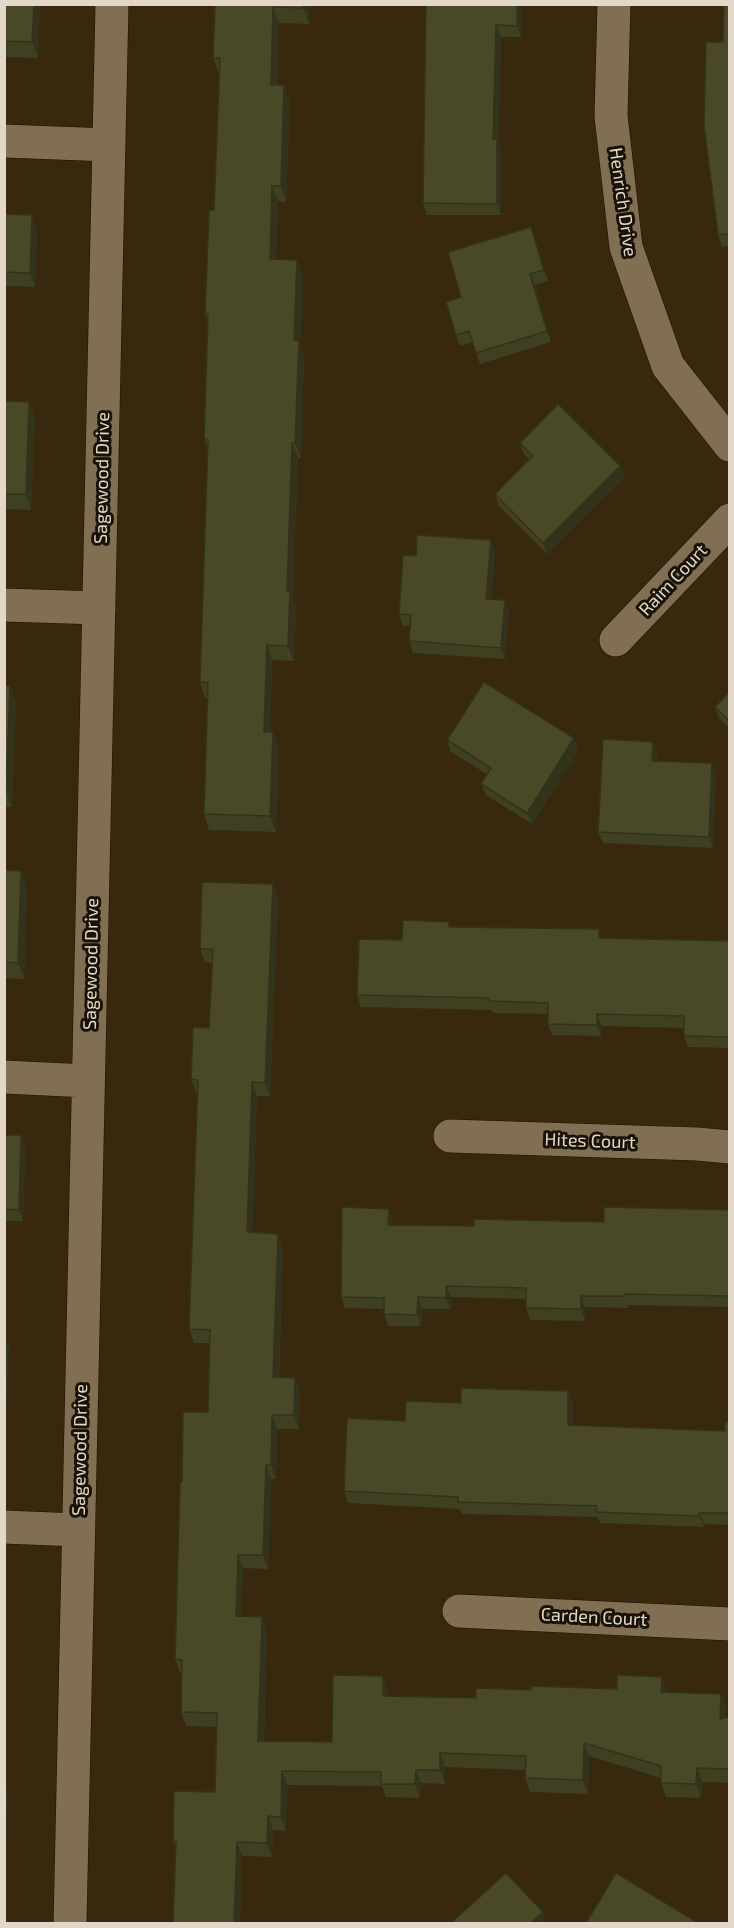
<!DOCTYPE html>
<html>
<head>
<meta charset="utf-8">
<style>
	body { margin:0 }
	#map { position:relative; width:734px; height:1928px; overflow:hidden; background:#38280d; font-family:"Exo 2",sans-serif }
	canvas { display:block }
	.frame { position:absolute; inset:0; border:6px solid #e2d7c8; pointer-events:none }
</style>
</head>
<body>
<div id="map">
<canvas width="734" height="1928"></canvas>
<div class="frame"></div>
</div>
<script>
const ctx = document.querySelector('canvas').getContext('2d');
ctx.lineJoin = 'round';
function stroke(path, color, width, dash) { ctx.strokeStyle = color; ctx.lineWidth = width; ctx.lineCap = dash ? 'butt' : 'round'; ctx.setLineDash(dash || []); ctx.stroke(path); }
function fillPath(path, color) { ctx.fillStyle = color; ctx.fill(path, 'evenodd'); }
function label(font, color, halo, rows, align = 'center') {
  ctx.font = font + ' "Exo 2",sans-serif'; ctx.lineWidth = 6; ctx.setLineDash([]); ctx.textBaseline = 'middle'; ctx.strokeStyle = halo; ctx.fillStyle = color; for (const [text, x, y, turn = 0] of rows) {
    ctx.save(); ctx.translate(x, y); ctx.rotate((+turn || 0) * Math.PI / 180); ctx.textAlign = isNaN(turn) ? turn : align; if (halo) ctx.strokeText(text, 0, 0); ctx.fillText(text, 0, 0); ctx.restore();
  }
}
const minor = new Path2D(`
	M614,4L611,116L626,247L668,366L730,445
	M4,141L109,145
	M4,605L99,608
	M616,640L730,520
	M4,1077L88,1081
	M450,1136L697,1144L730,1147
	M4,1527L78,1530
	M459,1611L730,1624
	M70,1924L112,4`);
stroke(minor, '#1f1000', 34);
stroke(minor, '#816f53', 33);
fillPath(new Path2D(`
	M4,4H40L38,58L4,57Z
	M215,4H309V24L279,23L277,85H284L290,101L286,202L278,201L276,260H297L303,276L300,345L304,356L301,458H298L293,598L296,606L294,661L272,660L270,732H273L279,748L276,832L209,830L204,814L208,698H205L200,682L208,451L204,440L208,322L205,314L214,210L219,74L213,58Z
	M426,4H521V37H501L498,141L501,150V215H427L423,203Z
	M729,4V246L722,247L718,235L723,42Z
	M4,214L37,229L35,287L4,286Z
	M535,239L548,281L535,285L551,342L480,364L473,342L460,346L456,335L461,297Z
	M4,401L29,402L35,418L31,510L4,509Z
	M520,443L620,466L624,478L547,554L499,506L495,494L530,460L524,454Z
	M495,551L491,600H505L509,612L505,659L413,653L409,641L410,626H403L399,614L416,556Z
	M4,686H10L16,702L12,807H4Z
	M729,692V728L719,718L715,707Z
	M447,740L579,750L532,824L486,795L481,784L487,774L451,752Z
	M653,742L658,753L657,761L716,774L713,848L603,843L598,832Z
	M4,870L21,871L27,886L24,979L4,978Z
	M278,898L270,1096H257L252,1233L283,1247L279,1378H295L300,1392L299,1429H277L276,1479H271L268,1569L243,1568L241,1616L267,1631L264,1741L332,1742L383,1676L388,1690V1696L476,1698L667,1692L721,1694L726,1707L725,1718L729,1717V1783L702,1782L701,1798L666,1797L661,1783V1778L589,1756L588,1794L530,1792L525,1778V1770L445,1767V1784L421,1783L420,1798L386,1797L382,1786L287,1785L286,1831L273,1830L272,1857L242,1856L240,1923H173L176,1849L173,1841L215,1792L216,1727L186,1726L181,1712L182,1673H180L175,1659L182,1482L208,1412L210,1343H194L189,1329L198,1093H196L191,1079L209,1028L212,963L205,962L200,949Z
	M449,922L451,927L602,938L729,941V1048L688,1047L684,1036V1028L602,1026L601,1036L552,1035L548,1024V1014L493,1013L492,1010L361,1007L357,995L402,940Z
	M4,1135L25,1147L23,1221H4Z
	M729,1210V1307L628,1305V1308L585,1307V1321L530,1320L526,1308V1299L451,1297L450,1309H422L421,1326H388L384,1314V1309L345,1308L341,1297L393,1220V1225L474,1226L604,1222Z
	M568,1391L573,1402L572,1425L725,1431L729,1422V1525L704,1524V1527L600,1523L598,1517L462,1514L460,1509L348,1503L344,1491L405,1421L461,1403Z`), '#3f3f22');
fillPath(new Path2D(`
	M34,4H40L38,58L32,42Z
	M303,4H309V24L303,8Z
	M517,4H521V37L517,26Z
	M273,7L279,23L276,100L271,85Z
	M496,25L501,37L498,141L501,150V215L497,204L493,139Z
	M284,85L290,101L286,202L281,186Z
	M272,186L278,201L275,275L270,259Z
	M32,215L37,229L35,287L30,273Z
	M531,227L535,239L548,281L544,270Z
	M297,260L303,276L300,345L304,356L301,458L295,443L294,340Z
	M530,274L535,285L551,342L547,331Z
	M29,402L35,418L31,510L26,494Z
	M292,443L298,458L293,598L296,606L294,661L288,646L287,591Z
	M620,466L624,478L547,554L543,543Z
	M491,540L495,551L491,611L486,599Z
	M505,600L509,612L505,659L501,648Z
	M267,645L272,660L269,748L264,732Z
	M10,686L16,702L12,807L6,791Z
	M273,732L279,748L276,832L270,816Z
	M574,738L579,750L532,824L527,813Z
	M653,742L658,753L657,772L652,761Z
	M712,763L716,774L713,848L709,837Z
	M21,871L27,886L24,979L18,963Z
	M273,884L278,898L270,1096L265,1083Z
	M597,1014L602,1026L601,1036L597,1025Z
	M252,1082L257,1096L252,1246L247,1232Z
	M21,1135L25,1147L23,1221L19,1210Z
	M389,1209L393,1220V1236L388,1225Z
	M278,1234L283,1247L278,1391L273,1377Z
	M446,1286L451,1297L450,1309L446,1298Z
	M581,1296L585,1307V1321L581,1309Z
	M418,1297L422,1309L421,1326L417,1315Z
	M4,1334L9,1346L6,1431L4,1427Z
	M295,1378L300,1392L299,1429L294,1415Z
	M568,1391L573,1402L572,1436L568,1425Z
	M272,1415L277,1429L276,1479L271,1465Z
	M266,1465L271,1479L268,1569L263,1555Z
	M699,1513L704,1524V1527L699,1516Z
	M238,1555L243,1568L241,1630L236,1616Z
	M262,1617L267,1631L263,1754L258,1741Z
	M383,1676L388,1690V1710L383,1696Z
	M662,1677L667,1691L666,1705L661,1692Z
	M721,1694L726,1707L725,1732L720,1719Z
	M584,1743L589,1756L588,1794L583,1780Z
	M440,1753L445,1767V1784L440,1770Z
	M697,1768L702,1782L701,1798L696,1784Z
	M416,1770L421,1783L420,1798L415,1784Z
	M282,1771L287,1785L286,1831L281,1817Z
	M4,1778L8,1789L5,1895H4Z
	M268,1816L273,1830L272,1857L267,1843Z
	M237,1842L242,1856L240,1923H234Z
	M543,1912L547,1923H531Z`), '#33331c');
const building = new Path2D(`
	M4,4H34L32,42L4,41Z
	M215,4H303V8L273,7L271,85H284L281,186H272L270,259L297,260L294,340L299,341L295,443H292L287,591H290L288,646L267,645L264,732H273L270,816L204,814L208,683L200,682L208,440H204L208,314H205L209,210H214L220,58H213Z
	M426,4H517V26L496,25L493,139H497V204L423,203Z
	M724,4H729V234L718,235L704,125L706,42H723Z
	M4,214L32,215L30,273L4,272Z
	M531,227L544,270L530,274L547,331L476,353L469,331L456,335L446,302L461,297L448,252Z
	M4,401L29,402L26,494H4Z
	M558,404L620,466L543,543L495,494L533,456L520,443Z
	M417,535L491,540L486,599L505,600L501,648L409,641L411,615L399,614L403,555L416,556Z
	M484,682L574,738L527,813L481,784L491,768L447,740Z
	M4,686H10L6,791H4Z
	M729,692V721L715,707Z
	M603,739L653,742L652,761L712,763L709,837L598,832Z
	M4,870L21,871L18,963L4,962Z
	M202,882L273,884L265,1083L252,1082L247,1232L278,1234L273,1377L295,1378L294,1415H272L271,1465H266L263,1555H238L236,1616L262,1617L258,1741L332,1742L333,1675L383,1676V1696L476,1698V1688L531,1690V1686L617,1689V1675L662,1677L661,1692L721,1694L720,1719L729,1717V1769L697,1768L696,1784L661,1783V1766L584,1743L583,1780L525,1778L526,1756L440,1753V1770H416L415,1784H381V1772L282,1771L281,1817L268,1816L267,1843L237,1842L234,1923H173L176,1841H173L174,1791L215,1792L217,1713L181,1712L182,1660L175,1659L180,1482H182L183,1412H208L210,1330L189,1329L198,1080L191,1079L193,1027L209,1028L213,949H200Z
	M403,920L449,922V927L599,929V938L729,941V1037L684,1036V1016L597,1014V1025L548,1024V1003L489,1001V998L357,995L359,939L402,940Z
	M4,1135H21L19,1210L4,1209Z
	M342,1207L389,1209L388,1225L474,1226V1219L604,1222V1207L729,1210V1299H728V1296L624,1294V1296H581V1309L526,1308V1288L446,1286V1298L418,1297L417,1315L384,1314V1298L341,1297Z
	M461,1388L568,1391V1425L725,1431V1422H729V1513H699V1516L596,1512L597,1506L458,1502V1497L344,1491L347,1418L405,1421L406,1401L461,1403Z
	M506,1873L543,1912L531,1923H451Z
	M616,1873L698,1923H586Z`);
fillPath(building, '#494928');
stroke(building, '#33331c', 1.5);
label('18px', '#e2d7c8', '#191207', [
	["Henrich Drive",623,202,82],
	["Sagewood Drive",102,478,-89],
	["Raim Court",673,580,-47],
	["Sagewood Drive",91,964,-89],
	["Hites Court",590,1141,2],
	["Sagewood Drive",80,1450,-89],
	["Carden Court",594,1617,3]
]);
</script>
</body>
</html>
